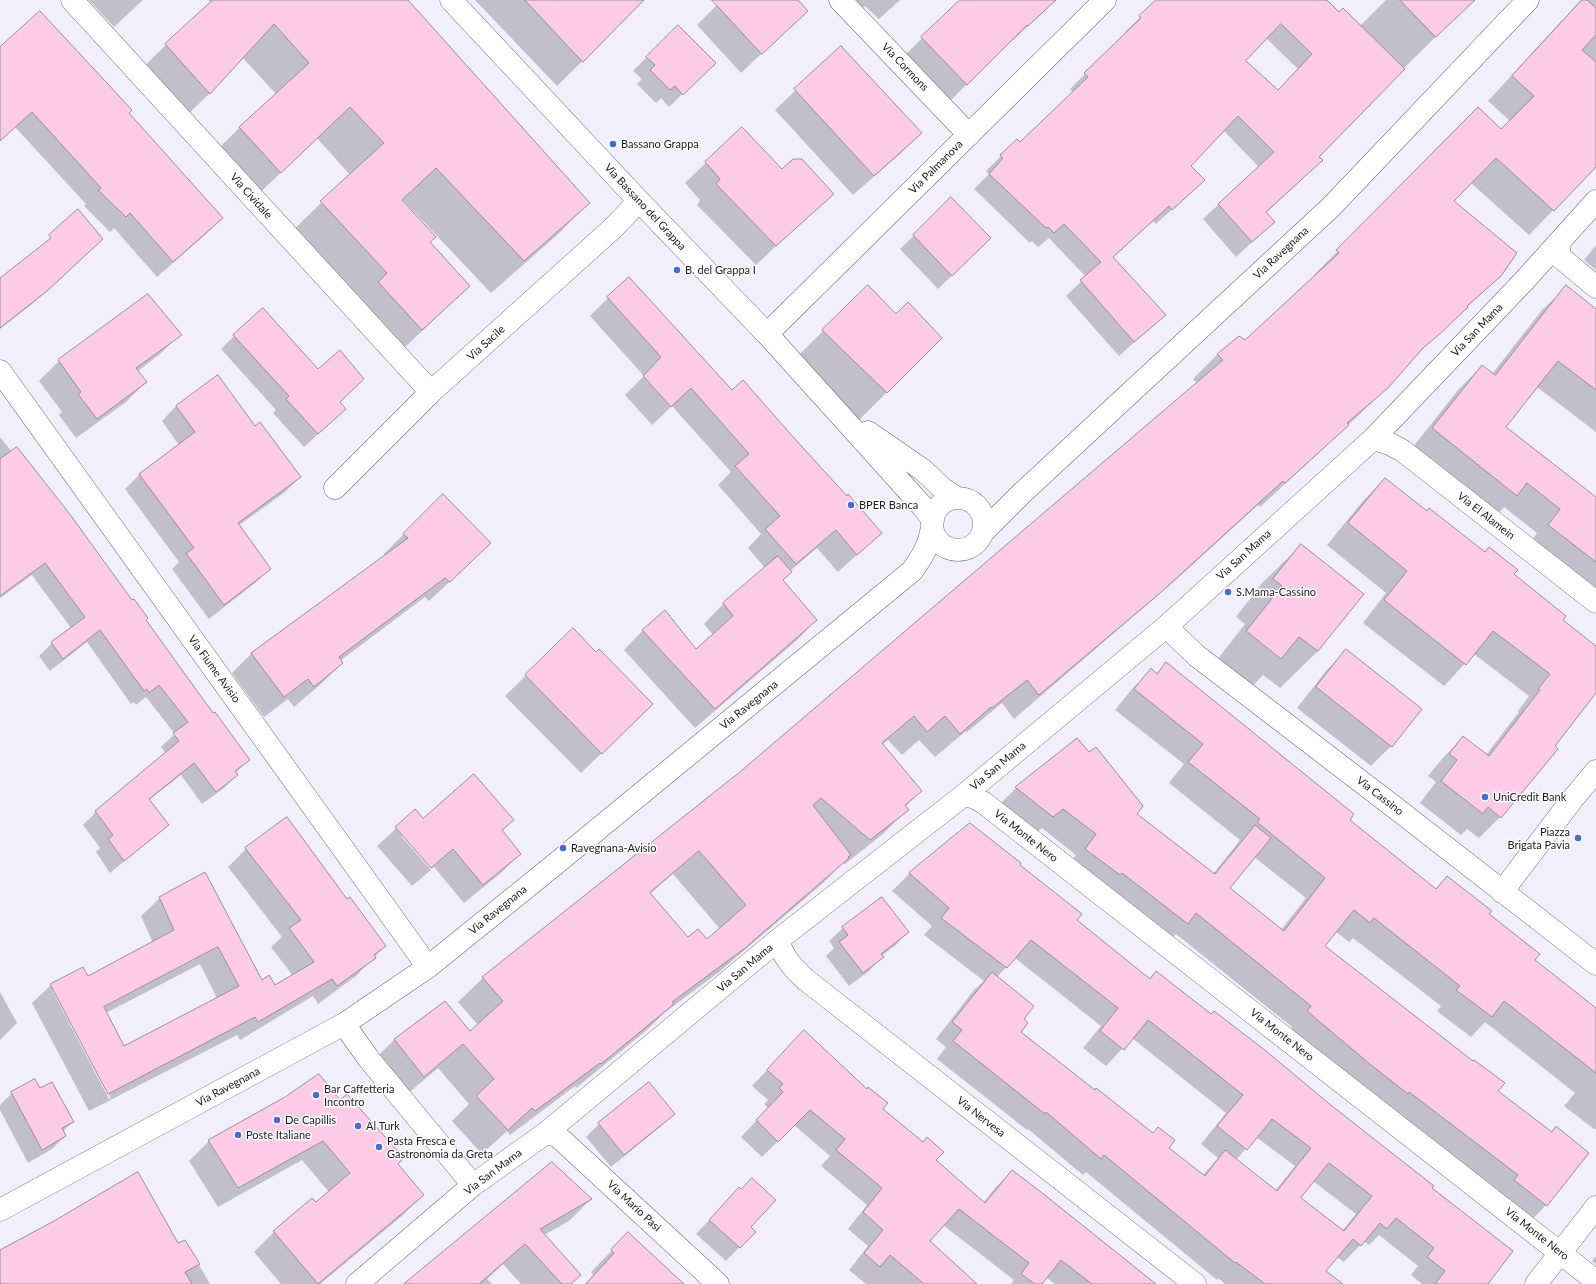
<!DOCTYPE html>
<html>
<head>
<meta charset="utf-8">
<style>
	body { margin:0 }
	canvas { display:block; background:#f1effb }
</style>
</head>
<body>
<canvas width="1596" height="1284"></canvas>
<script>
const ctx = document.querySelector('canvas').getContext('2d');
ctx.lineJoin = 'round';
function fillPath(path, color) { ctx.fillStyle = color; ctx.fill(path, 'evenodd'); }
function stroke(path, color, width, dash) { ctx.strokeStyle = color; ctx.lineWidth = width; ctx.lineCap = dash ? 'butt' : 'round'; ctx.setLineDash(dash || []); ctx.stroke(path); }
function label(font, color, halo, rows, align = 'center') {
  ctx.font = font + ' Lato,sans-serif'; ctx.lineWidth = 3; ctx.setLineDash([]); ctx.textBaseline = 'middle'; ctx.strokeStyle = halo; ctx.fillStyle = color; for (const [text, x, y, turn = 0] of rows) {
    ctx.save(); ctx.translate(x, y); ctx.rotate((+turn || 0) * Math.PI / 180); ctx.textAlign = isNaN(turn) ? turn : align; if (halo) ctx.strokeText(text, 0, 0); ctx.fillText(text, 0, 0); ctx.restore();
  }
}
fillPath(new Path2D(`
	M89,0H143L114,27Z
	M208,0H407L589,203L556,236L491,293L403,200L402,201L429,242L469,286L436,318L389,362L289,234L350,175L317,138L248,204L207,160L240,127L276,94L242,57L210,93L177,125L133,77L166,45L211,3Z
	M475,0H644L557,86Z
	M722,0H797L807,11L741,73L697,25Z
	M855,0H900L879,19L865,6L863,8Z
	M986,0H1056L1011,42L1010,41L950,101L905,55L960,1Z
	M1158,0H1326L1339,13L1360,26L1386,0H1473L1403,69L1318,157L1306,175L1266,213L1274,222L1236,257L1203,219L1259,167L1223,130L1189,166L1188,195L1156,224L1153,221L1112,258L1164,315L1119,356L1066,296L1086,277L1049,238L1038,247L1032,241L1030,243L974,189L989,174L986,171L1017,140L1020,144L1073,92L1070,89L1126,33L1125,32ZM1266,38L1298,69L1278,91L1244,61Z
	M1581,0H1596V166L1529,235L1471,183L1453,201L1500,276L1408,363L1387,388L1323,449L1260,507L1258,505L1178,578L1014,719L1002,703L967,732L966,731L935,757L919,740L902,755L888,740L882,745L921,791L905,807L907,810L883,834L845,864L843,863L823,883L719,972L664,1013L648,1029L576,1088L575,1086L510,1135L507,1131L482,1154L452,1121L469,1104L438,1068L399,1101L370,1064L394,1040L445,1002L470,1032L478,1025L458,1002L483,978L742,772L1197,383L1193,379L1218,354L1245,341L1314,277L1313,276L1478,109L1501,130L1510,121L1488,101ZM673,874L720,929L707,940L688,939L650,894Z
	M678,26L714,63L669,107L661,98L656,103L637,84L642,79L633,71Z
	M841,47L921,133L901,153L853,195L775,110Z
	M0,48L128,113L222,218L206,234L157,277L114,228L110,232L84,206L86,204L15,127L0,141Z
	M742,128L782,171L832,193L756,265L697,205L700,200L685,183Z
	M951,199L990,238L938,289L900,249Z
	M1596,245V270L1584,260Z
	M88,252L32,304L0,329V279Z
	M1566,287L1596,314V432L1537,387L1504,427L1596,498V605L1526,549L1537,533L1504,507L1493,519L1409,452L1458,390L1482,366L1492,374L1542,310Z
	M148,295L180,334L160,354L138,371L146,382L126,402L76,438L59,415L62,412L39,381L59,361Z
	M608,298L793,439L881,533L838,572L817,548L790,571L782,581L816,620L797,640L695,728L624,650L643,630L696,650L713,635L704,624L723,604L765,568L748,548L761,534L718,485L731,472L672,406L652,425L625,395L644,376L590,316Z
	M896,315L941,338L849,430L786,368L823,331Z
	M234,336L339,402L331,422L304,447L273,413L276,410L221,349Z
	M218,377L255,428L300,477L285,492L238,526L270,569L255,583L209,619L172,569L179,562L125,489L140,474L179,445L162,421L176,406Z
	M0,437L145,620L213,714L249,760L235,773L237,775L224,788L202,804L181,775L149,800L167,824L154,837L110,873L96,852L100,848L83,825L96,812L166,754L161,747L175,734L146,697L136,705L134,702L131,704L87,642L50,671L39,656L52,643L71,628L32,575L0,598Z
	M1385,479L1426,512L1513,575L1561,620L1596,647V692L1500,817L1479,838L1467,829L1461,835L1420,803L1436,782L1428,776L1442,759L1463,737L1486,755L1519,712L1518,711L1529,696L1474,654L1444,686L1363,623L1386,593L1327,545L1363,501Z
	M443,495L470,563L429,601L425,597L340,661L342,663L322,683L294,707L288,699L264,717L232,673L252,653L385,556L384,554Z
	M1301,545L1363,594L1318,651L1280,688L1263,675L1243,696L1210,669L1245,624L1236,617L1263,582Z
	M573,629L632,724L581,773L505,696Z
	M1346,651L1391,746L1371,766L1297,708L1326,671Z
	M1166,663L1348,820L1435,889L1447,877L1534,960L1596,1009V1129H1594L1564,1106L1575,1093L1485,1022L1471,1037L1437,1011L1441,1006L1353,938L1349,942L1335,931L1324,946L1497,1091L1551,1133L1556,1128L1588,1153L1546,1205L1526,1226L1288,1032L1292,1027L1176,934L1167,943L1066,869L1076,855L1042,828L1032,836L996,808L1016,788L1077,739L1136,815L1213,874L1240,840L1169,783L1184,764L1115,710L1131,690L1151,670L1156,674ZM1254,857L1306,898L1281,930L1229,889Z
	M415,811L423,819L513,820L502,831L520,854L502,872L464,903L434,867L432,869L404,836H401L431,870L412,886L377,846Z
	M970,824L1019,865L1076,920L1149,979L1156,972L1431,1188L1487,1284H1422L1411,1275L1418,1266L1379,1235L1369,1245L1364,1241L1344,1262L1337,1257L1325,1271L1342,1284H1225L1218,1278L1217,1280L1086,1172L1083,1175L1028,1129L1027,1130L937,1059L946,1047L936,1039L974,990L984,981L924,935L932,926L892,891L909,874ZM1015,958L1101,1026L1083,1048L1106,1066L1132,1038L1226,1113L1201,1144L1218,1158L1203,1175L1020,1032L1023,1019L997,977ZM1256,1137L1295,1166L1275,1191L1236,1160ZM1313,1181L1356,1214L1342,1231L1300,1198Z
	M246,849L347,900L385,946L356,976L318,1004L313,996L240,1040L237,1035L89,1111L32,1003L51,985L87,977L153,943L141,916L160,898L262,981L275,986L293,976L271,947L282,937L228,867ZM200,964L217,998L124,1047L106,1013ZM52,990H54L111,1098L109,1099Z
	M882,898L908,932L895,946L881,956L882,957L869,971L849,986L826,956L834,948L829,941L843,928Z
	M0,992L17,1023L0,1040Z
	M788,1048L882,1109L935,1161L983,1203L996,1187L1012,1171L1154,1284H1055L1046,1277L1041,1284H1011L1014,1280L943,1225L929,1241L964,1284H866L849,1270L868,1246L848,1229L867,1205L821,1166L830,1156L794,1125L762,1157L741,1137L768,1108L764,1104L768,1100L752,1086Z
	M35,1081L40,1090L73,1122L63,1131L65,1136L52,1149L28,1163L0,1110V1105L12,1093Z
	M340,1102L423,1195L403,1215L320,1284H281L254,1252L274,1232L316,1203L329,1192L302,1160L218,1207L189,1161L209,1141Z
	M673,1114L660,1127L611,1167L586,1137L599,1124Z
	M739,1188L750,1227L754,1232L726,1261L696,1234Z
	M591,1199L569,1221L544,1235L571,1284H521L503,1264L487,1279L492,1284H406Z
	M628,1234L683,1284H585L593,1275L591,1272Z
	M185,1241L210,1284H0V1250L178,1245Z
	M1596,1256V1264L1592,1261Z`), '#0003');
const building = new Path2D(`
	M213,0H408L590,203L524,261L436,168L402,200L436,237L430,242L470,286L422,330L378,282L387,273L320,201L384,143L350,107L281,173L239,127L309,63L274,24L210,94L165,44Z
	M525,0H644L583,62Z
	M712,0H798L808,11L762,54Z
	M960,0H1056L1028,26L1027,25L967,85L921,37Z
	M1156,0H1327L1339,12L1343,8L1405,69L1319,157L1323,160L1266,212L1275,222L1252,242L1218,204L1274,152L1238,116L1191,166L1205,180L1172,210L1169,206L1113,257L1166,315L1134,342L1080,280L1101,262L1064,224L1054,233L1048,227L1046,228L989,174L1003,158L1000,155L1017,139L1020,142L1088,77L1084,73L1141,18L1139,16ZM1281,24L1312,54L1278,90L1246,61Z
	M1400,0H1475L1436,37Z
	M1582,0H1587L1596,8V35L1582,50L1596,62V167L1554,211L1496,158L1454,201L1517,253L1501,276L1467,306L1468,307L1442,332L1423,348L1388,388L1347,423L1349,425L1285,483L1283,481L1159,594L1039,695L1027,680L992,708L991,707L960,734L945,716L927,732L914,716L882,743L922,791L905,805L909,810L870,840L821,798L813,805L851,855L848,857L849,858L745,948L672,1002L674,1004L601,1064L600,1063L561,1092L535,1111L532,1108L508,1130L476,1096L494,1079L463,1044L424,1077L394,1039L445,1001L470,1031L503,1001L482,977L741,771L1223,360L1217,354L1239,336L1245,340L1339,253L1336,250L1478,107L1501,129L1534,96L1512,76ZM699,851L746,905L707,939L698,929L688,937L650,893Z
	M40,11L132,110L129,113L223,218L173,262L130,213L126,217L98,190L101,188L32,112L0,141V47Z
	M678,25L716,63L683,95L675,86L670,90L650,70L655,65L646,57Z
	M841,46L922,133L874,176L794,89Z
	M742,127L782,169L793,159H802L834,194L776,246L716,184L720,179L705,162Z
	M951,197L991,238L952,276L913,235Z
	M78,209L103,239L47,291L0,328V278L51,238L49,235Z
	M629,277L732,390L743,380L794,438L847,496L848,494L882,533L857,555L836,530L796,564L765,529L780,516L735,466L749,454L691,388L671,407L643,376L661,357L607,297Z
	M868,285L896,314L908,302L942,338L887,393L822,330Z
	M1566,285L1596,309V390L1558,361L1506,427L1596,497V562L1548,525L1560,509L1527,483L1517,496L1432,428L1482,365L1495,375Z
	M148,294L182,335L136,368L147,382L97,419L78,394L81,392L58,360Z
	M263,308L318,369L340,350L364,379L340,402L346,409L318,434L286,399L289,396L233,335Z
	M218,375L255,426L260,422L301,477L238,523L271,569L224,605L186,553L194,548L139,474L195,432L176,406Z
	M17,447L69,513L132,600L134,599L148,618L146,620L213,713L215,712L250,760L235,771L238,775L216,792L194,763L149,799L169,825L124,861L108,839L113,835L95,811L179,741L173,733L188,722L159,685L149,693L147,689L144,691L100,630L63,659L51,642L85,617L45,563L0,596V459Z
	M1385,478L1427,511L1429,508L1485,552L1489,547L1518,570L1514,574L1566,616L1563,620L1596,646V693L1555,746L1558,749L1501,818L1488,807L1483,814L1441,781L1457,760L1449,754L1463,736L1489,756L1540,690L1538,689L1550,674L1493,631L1466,665L1384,600L1407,571L1348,523Z
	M443,494L491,543L450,582L445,578L339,657L343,663L314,687L308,679L284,697L251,653L408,538L403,534Z
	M1301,544L1364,594L1318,651L1299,637L1281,659L1246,631L1282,586L1273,579Z
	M778,556L792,572L783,580L817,620L715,709L642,630L665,610L696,649L733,616L723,603Z
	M573,628L596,652L599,649L653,704L602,754L525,675Z
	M1346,649L1422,709L1392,747L1316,687Z
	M1166,662L1354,814L1350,820L1436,889L1447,876L1492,911L1489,914L1540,954L1535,960L1596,1008V1073L1504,1001L1492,1017L1456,990L1460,986L1374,918L1370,923L1354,910L1325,946L1473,1061L1474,1060L1505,1083L1498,1091L1552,1132L1556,1126L1589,1153L1547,1206L1514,1180L1518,1175L1409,1092L1408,1094L1371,1065L1307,1011L1311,1006L1196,913L1188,924L1122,873L1120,875L1085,849L1096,834L1063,809L1053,817L1015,787L1077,738L1089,752L1096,747L1143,806L1137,814L1215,874L1255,825L1271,838L1230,888L1284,931L1325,878L1257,822L1260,819L1188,762L1203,744L1134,689L1151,668L1157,674Z
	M474,774L514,820L502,830L521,854L483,885L453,849L431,868L395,827L415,809L423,818Z
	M287,817L347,899L350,897L386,946L374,955L376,958L337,986L332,979L258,1022L255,1017L108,1094L50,984L83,967L88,976L174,930L159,897L205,872L262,980L269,975L275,985L314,962L289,928L301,920L245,848ZM218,947L239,986L124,1046L104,1007Z
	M970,823L1021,863L1020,865L1082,914L1077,920L1150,979L1156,971L1211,1014L1214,1011L1266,1051L1332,1106L1434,1186L1432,1188L1513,1251L1488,1284H1435L1445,1271L1427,1257L1434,1248L1396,1218L1387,1229L1380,1223L1361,1246L1353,1239L1326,1271L1343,1284H1265L1236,1262L1235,1263L1104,1155L1101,1159L1046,1112L1045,1114L953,1041L962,1030L952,1022L992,972L1034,1006L1024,1019L1028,1023L1021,1032L1095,1090L1096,1088L1153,1133L1158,1127L1175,1140L1169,1148L1205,1176L1225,1150L1277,1191L1311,1148L1272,1119L1247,1150L1217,1126L1243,1095L1175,1041L1148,1020L1124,1050L1100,1031L1118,1008L1031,940L1007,968L941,918L949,908L909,873ZM1329,1163L1372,1196L1344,1231L1301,1198Z
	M882,897L909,932L881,954L884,957L863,973L839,942L848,935L842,927Z
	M804,1030L867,1089L868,1087L888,1103L883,1109L923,1142L927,1137L944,1152L936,1160L985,1203L1012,1170L1041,1192L1156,1284H1092L1061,1260L1042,1284H1035L1021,1274L1029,1263L959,1209L930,1241L977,1284H924L890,1255L880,1267L864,1253L883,1230L863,1212L882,1188L836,1150L845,1139L810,1110L778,1142L756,1120L783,1092L779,1088L783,1084L767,1070Z
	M319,1074L340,1100L347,1094L404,1158L398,1164L424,1195L318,1284L273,1231L312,1198L316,1202L350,1173L323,1141L238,1188L208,1140L285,1097Z
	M35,1079L40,1088L52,1082L74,1122L62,1128L66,1136L42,1150L11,1092Z
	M649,1082L675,1114L624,1155L598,1123Z
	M552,1162L592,1199L540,1229L581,1275L571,1284H562L525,1244L479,1284H404Z
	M138,1172L178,1243L185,1240L200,1264L185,1272L192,1284H0V1250L54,1221Z
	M752,1178L776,1200L751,1227L756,1232L740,1248L709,1220L739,1187L741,1189Z
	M628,1232L684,1284H586L614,1253L611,1250Z`);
fillPath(building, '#fccce6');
stroke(building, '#9b8f95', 1);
const minor = new Path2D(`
	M72,0L431,392
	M451,0L639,201L767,334L923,507L933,520
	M840,0L969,135
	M1560,242L1559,251L1560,257L1596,287
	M767,334L1105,0
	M0,371L428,967
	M868,432L923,470L943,489L957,498
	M1373,439L1390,444L1403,451L1596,602
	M335,488L431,392L612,229L639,201
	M932 524a26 26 0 1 1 52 0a26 26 0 1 1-52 0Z
	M983,532L1021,494L1331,207L1528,0
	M1168,625L1175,635L1197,656L1398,810L1596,964
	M964,795L975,798L984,803L1596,1281
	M1502,892L1571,801L1596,771
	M778,940C783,957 793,968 806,980L1195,1284
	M344,1024L368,1058L473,1185
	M546,1133L557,1136L564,1142L718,1284
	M0,1210L344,1024L428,967L553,866L912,571C922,557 929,546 932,528
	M357,1284L473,1185L546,1133L778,940L964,795L1168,625L1373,439L1523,282L1596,201
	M1536,1284L1596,1207`);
stroke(minor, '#6e6d77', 23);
stroke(minor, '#fff', 22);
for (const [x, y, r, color] of [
	[613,144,4,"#426bdd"],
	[677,270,4,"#426bdd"],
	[851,505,4,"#426bdd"],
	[1228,592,4,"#426bdd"],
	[1485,797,4,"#426bdd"],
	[1578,838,4,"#426bdd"],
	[563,848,4,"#426bdd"],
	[316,1095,4,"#426bdd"],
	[277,1120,4,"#426bdd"],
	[358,1126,4,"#426bdd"],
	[238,1135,4,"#426bdd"],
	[379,1147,4,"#426bdd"]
]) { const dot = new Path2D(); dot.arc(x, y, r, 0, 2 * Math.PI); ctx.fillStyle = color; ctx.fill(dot); stroke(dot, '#fff', 1.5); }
label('11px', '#1b1b1f', '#fff', [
	["Via Cormons",905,67,46],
	["Via Palmanova",936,167,-45],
	["Via Cividale",251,196,48],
	["Via Bassano del Grappa",645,207,47],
	["Via Ravegnana",1281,253,-43],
	["Via San Mama",1477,330,-46],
	["Via Sacile",486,343,-42],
	["Via El Alamein",1486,516,38],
	["Via San Mama",1244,555,-42],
	["Via Fiume Avisio",214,669,54],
	["Via Ravegnana",749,705,-39],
	["Via San Mama",998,766,-40],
	["Via Cassino",1380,796,38],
	["Via Monte Nero",1026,836,38],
	["Via Ravegnana",498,910,-39],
	["Via San Mama",745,968,-40],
	["Via Monte Nero",1282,1035,38],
	["Via Ravegnana",228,1087,-28],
	["Via Nervesa",981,1117,38],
	["Via San Mama",493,1172,-37],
	["Via Mario Pasi",634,1206,43],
	["Via Monte Nero",1537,1234,38]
]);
label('11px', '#1b1b1f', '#fff', [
	["Bassano Grappa",621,144],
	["B. del Grappa I",685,270],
	["BPER Banca",859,505],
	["S.Mama-Cassino",1236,592],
	["UniCredit Bank",1493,797],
	["Piazza",1570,832,"right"],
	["Brigata Pavia",1570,845,"right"],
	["Ravegnana-Avisio",571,848],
	["Bar Caffetteria",324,1089],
	["Incontro",324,1102],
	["De Capillis",285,1120],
	["Al Turk",366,1126],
	["Poste Italiane",246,1135],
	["Pasta Fresca e",387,1141],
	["Gastronomia da Greta",387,1154]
], 'left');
</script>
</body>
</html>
